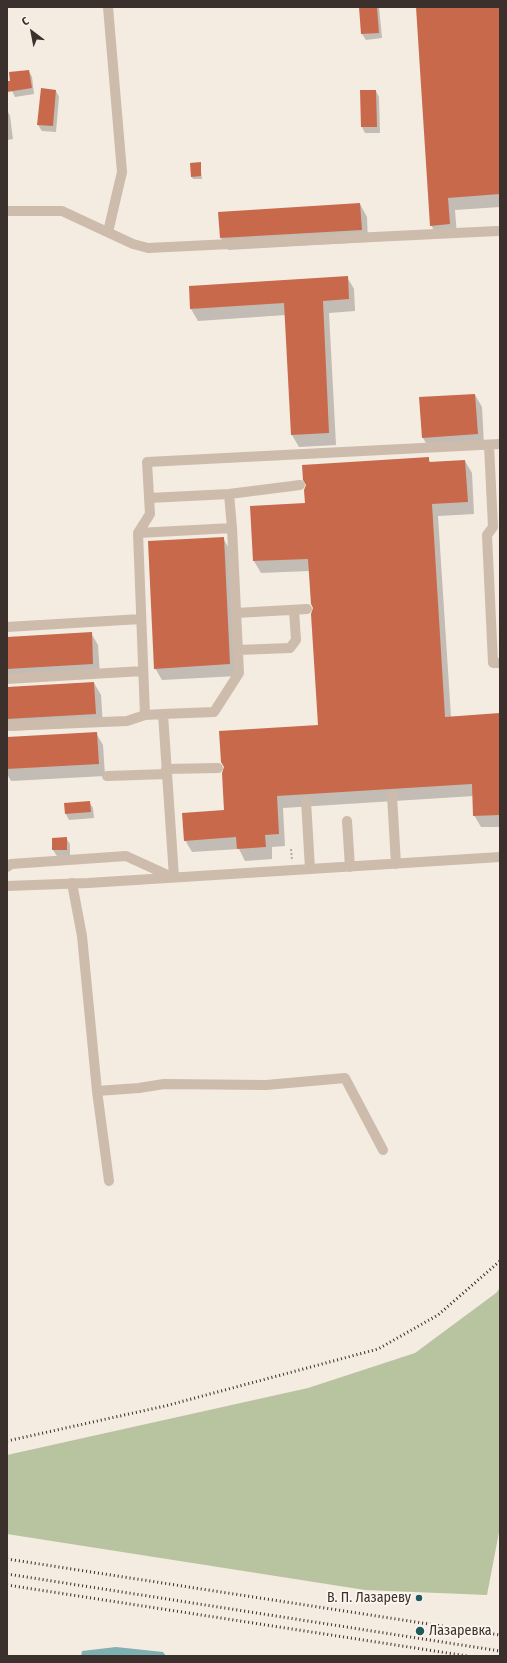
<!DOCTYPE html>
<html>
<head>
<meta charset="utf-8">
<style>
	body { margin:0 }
	#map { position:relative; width:507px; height:1663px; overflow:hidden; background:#f4ebe1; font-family:"Fira Sans Condensed",sans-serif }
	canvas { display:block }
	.frame { position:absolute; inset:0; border:8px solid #3b302b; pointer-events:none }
	.north { position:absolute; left:12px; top:12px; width:40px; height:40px; -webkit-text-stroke:3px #fbf5ee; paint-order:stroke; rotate:328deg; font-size:11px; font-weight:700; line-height:16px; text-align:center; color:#3b302b }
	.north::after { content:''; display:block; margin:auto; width:14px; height:18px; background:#3b302b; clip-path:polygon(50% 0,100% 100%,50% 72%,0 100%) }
</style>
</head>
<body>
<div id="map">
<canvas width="507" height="1663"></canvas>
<div class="frame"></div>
<div class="north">С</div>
</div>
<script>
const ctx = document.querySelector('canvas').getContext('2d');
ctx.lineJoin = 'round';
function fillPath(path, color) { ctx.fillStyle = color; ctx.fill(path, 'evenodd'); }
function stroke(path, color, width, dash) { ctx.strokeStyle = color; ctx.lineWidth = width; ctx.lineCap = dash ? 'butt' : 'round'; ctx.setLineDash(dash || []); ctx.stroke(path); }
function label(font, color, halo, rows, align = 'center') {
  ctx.font = font + ' "Fira Sans Condensed",sans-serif'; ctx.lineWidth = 4; ctx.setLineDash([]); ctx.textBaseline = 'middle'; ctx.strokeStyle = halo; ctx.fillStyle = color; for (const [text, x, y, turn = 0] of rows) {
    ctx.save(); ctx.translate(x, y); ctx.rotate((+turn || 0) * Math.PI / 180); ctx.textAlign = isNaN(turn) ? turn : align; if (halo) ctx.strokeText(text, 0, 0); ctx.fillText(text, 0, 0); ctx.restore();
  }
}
fillPath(new Path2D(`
	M500,1288V1527L487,1595L365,1590L7,1534V1455L308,1388L415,1353L496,1293Z`), '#b8c4a0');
fillPath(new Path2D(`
	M116,1647L163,1652L166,1656H81L82,1651Z`), '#7fb0b2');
fillPath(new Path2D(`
	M360,7H379L382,38L366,40L362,34Z
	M417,7H500V207L455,210L457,236L438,238L431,225Z
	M29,71L32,77L34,94L15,97L12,91L10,73Z
	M56,91L59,97L56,132L42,131L38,125Z
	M361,91H376L379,97L380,133H365L362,127Z
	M7,110L10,116L13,139L7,140Z
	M200,163L202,179H193L192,177Z
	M360,204L367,217L368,242L228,250L221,238Z
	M347,277L354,289L355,311L329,313L336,445L299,447L292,435L286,315L198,321L191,309Z
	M475,395L482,407L484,446L430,450L423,438Z
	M428,458L431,463L465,461L472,473L474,514L438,516L451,717L500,714V827H481L474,815V796L283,808L285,846L272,847V859L245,861L239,849L192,852L185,840L225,811L319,726L314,608L309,571L261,573L254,561L306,504Z
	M223,538L230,550L237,676L162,680L155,668Z
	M91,633L98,645L100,676L7,681V638Z
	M94,683L101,695L103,726L8,731L7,729V688Z
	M96,733L103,745L105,776L11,781L7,774V738Z
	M89,802L93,808L94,818L69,820L66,814Z
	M66,838L70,844V856H57L53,850Z`), '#0003');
fillPath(new Path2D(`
	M359,7H377L379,33L361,34Z
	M416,7H500V194L448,198L450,224L430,226Z
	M29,70L32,88L7,92V81H10L9,72Z
	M41,88L56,90L53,126L37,125Z
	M360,90H376L377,127H361Z
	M201,162V176L191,177L190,163Z
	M360,203L362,230L220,238L218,212Z
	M348,276L349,299L323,301L329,433L291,435L284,303L190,309L189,286Z
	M475,394L478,434L422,438L419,397Z
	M429,457V462L465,460L468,502L432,504L445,717L500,713V815L473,816L472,784L277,796L279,834L265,835L266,847L237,849L236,837L184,841L182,813L224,810L222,773L224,767L221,762L219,731L318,725L311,614L313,608L311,604L308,559L253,561L250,506L305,503L304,490L306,485L303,480L302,465Z
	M224,537L230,664L154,669L148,541Z
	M92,632L93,664L7,669V637Z
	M94,682L96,714L7,719V687Z
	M97,732L99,764L7,769V737Z
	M90,801L91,812L65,814L64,803Z
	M67,837V850H52V838Z`), '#c8694b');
stroke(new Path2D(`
	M291,849L292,860`), '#b9a596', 2, [2, 2]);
stroke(new Path2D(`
	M7,211H62L133,244L148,248L497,231
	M108,232L122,172L108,7
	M489,445L493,527L487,535L493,663H500
	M229,494L300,485
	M149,498L229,494L232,528
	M138,533L150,514L147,462L500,444
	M236,613L307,609
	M7,627L141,619
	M238,650L290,648L296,640L294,610
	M7,679L143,671
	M163,714L145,715L138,533L232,528L239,673L214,712L163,714L174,877
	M7,726L127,721L145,715
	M166,769L218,768
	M107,776L167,774
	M392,796L396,864
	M306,801L310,869
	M347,821L350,867
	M7,867L11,864L126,856L172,877
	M72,883L82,936L97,1091L109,1181
	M7,886L88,883L500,857
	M97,1091L139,1088L164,1084L266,1085L345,1078L383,1150`), '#cdbbac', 10);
stroke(new Path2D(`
	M7,1441L165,1406L378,1349L438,1315L500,1261
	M7,1559L500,1635
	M7,1574L500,1651
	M7,1585L467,1656`), '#3b302b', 3, [1, 3]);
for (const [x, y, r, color] of [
	[419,1598,4,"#1f5a5e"],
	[420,1631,5,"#1f5a5e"]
]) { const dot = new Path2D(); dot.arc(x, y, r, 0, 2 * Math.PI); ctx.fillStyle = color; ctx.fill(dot); stroke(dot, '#fbf5ee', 1.5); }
label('14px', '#3b302b', '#fbf5ee', [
	["В. П. Лазареву",411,1598],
	["Лазаревка",429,1631,"left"]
], 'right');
</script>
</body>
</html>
